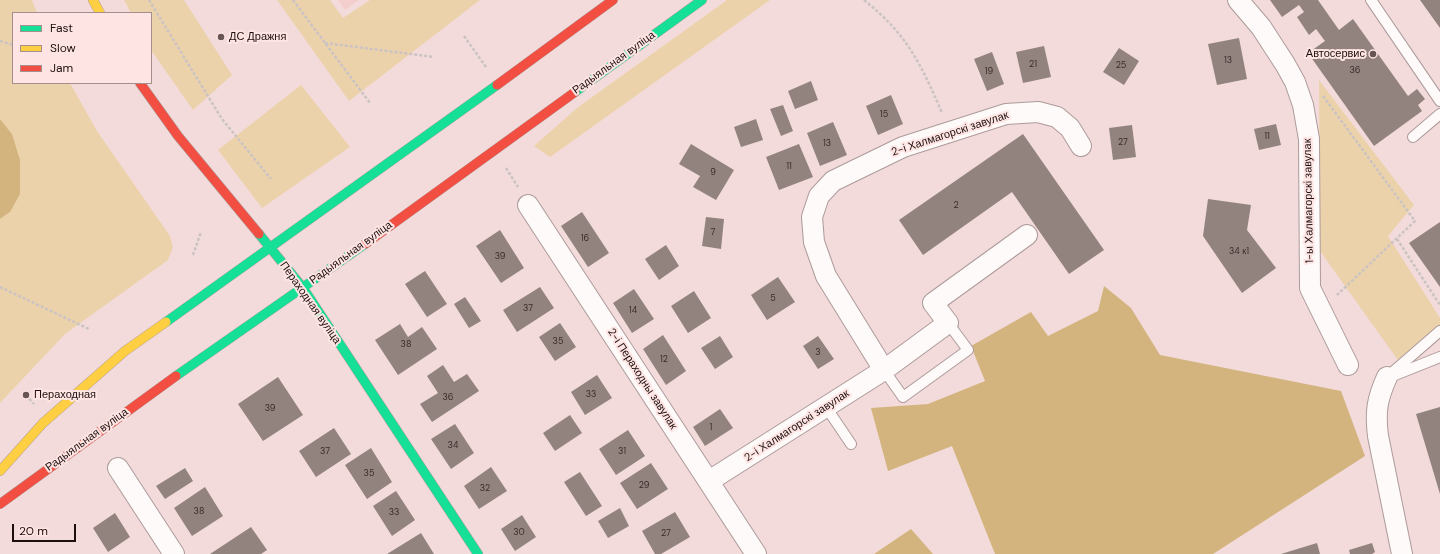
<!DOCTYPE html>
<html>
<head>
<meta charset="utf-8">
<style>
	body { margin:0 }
	#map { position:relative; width:1440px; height:554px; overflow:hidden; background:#f2dbda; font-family:"DM Sans",sans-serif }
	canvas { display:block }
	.legend { position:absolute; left:12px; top:12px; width:140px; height:72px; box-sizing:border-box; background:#fee5e3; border:1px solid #a48f8e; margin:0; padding:5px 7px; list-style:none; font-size:12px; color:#1d0f0e }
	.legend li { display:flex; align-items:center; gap:8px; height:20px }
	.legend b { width:20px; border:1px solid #a48f8e }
	.scale { position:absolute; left:12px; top:524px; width:64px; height:18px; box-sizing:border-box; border:2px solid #1d0f0e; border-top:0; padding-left:5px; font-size:12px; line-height:14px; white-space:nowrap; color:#1d0f0e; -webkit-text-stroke:3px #fee5e3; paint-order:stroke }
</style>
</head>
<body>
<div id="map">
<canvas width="1440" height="554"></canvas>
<ul class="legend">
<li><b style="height:5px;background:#16e098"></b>Fast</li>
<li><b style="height:5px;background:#ffcf43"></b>Slow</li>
<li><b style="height:5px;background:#f24e42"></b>Jam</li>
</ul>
<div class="scale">20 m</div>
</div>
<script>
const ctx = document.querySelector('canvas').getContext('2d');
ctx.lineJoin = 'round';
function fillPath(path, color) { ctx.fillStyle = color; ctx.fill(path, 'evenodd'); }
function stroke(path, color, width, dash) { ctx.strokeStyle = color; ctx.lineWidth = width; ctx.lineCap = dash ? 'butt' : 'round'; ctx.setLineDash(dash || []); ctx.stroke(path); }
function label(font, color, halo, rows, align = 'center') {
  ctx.font = font + ' "DM Sans",sans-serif'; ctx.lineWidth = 4; ctx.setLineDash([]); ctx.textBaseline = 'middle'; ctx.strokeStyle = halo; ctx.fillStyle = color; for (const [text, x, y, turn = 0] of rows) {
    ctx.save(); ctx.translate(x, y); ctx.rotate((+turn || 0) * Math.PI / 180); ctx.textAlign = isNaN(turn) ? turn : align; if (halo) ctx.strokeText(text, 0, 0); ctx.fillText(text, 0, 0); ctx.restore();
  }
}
fillPath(new Path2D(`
	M338,0H359L345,10Z`), '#f4cecc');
fillPath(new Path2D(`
	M0,0H32L37,13H13V83H70L97,131L170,236L173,247L168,260L65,334L0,403V219L10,212L12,134L0,119Z
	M124,0H184L232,75L193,110L151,50V13H131Z
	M277,0H330L343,18L370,0H480L349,101Z
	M727,0H770L550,157L534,146L577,108Z
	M1319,80L1414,205L1388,236L1440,318V330L1400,363L1320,251Z
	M301,85L350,147L262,208L218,150Z`), '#ecd2ab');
fillPath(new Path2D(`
	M0,119L12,134L20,160V194L10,212L0,219Z
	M1104,286L1131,308L1160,355L1341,391L1365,456L1213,554H995L952,446L888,471L871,408L928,404L985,381L971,346L1031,312L1048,336L1098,311Z
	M911,529L933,554H874Z`), '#d4b47e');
fillPath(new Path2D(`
	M1270,0H1318L1339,30L1353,19L1408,96L1417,89L1425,99L1418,105L1422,111L1374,146L1308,53L1325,41L1316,29L1309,35L1297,17L1304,12L1299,5L1282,17Z
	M1420,0H1440V28Z
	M1239,38L1247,79L1217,85L1208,44Z
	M1044,46L1051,77L1023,83L1016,52Z
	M1119,48L1139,61L1124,85L1103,72Z
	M992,52L1004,84L987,91L974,59Z
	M811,81L818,100L795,109L788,91Z
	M891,95L903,124L878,135L866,106Z
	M783,105L793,131L781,136L770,109Z
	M756,119L763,140L741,147L734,127Z
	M833,122L847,155L820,166L807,133Z
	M1276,124L1281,145L1259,150L1254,129Z
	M1132,125L1136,157L1113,160L1109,128Z
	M1023,134L1104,250L1069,274L1012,192L923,255L899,220Z
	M691,144L734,170L716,200L693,187L700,176L679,164Z
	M799,144L813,177L779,190L766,157Z
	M1208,199L1251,205L1247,230L1276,268L1242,293L1203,236Z
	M582,212L609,253L588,267L561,226Z
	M706,217L724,219L721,249L702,246Z
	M1440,222V287L1409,243Z
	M500,230L524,268L501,283L476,246Z
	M666,245L679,266L659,280L645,259Z
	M425,271L447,304L427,317L405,284Z
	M778,277L795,302L767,320L751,295Z
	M540,287L554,308L517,332L503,310Z
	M634,289L654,319L632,333L613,303Z
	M694,291L711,318L688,333L671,306Z
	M465,297L481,321L469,328L454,304Z
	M560,323L576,347L555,361L539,337Z
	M400,324L408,337L422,327L437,349L398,375L375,340Z
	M663,335L686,371L666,385L643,349Z
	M720,336L733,357L715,369L701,348Z
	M818,336L834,359L818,369L803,346Z
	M443,365L454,382L467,374L479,391L432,422L420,404L438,393L427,376Z
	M597,375L612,398L585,415L571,392Z
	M278,377L303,415L263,441L238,404Z
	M1440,407V494L1416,414Z
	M720,409L733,428L705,446L693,427Z
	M570,415L582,433L555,451L543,433Z
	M455,424L474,453L451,469L431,439Z
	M334,428L351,454L316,477L299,451Z
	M628,430L645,456L616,475L599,449Z
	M371,448L392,482L367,499L345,465Z
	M651,463L668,489L637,509L620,483Z
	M491,467L507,491L479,509L464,486Z
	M185,468L193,481L165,499L156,486Z
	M580,472L602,506L586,516L564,482Z
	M205,487L223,516L192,536L174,508Z
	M396,491L415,520L392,536L373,506Z
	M620,508L629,526L608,538L598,521Z
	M675,512L690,537L661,554H655L642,531Z
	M115,513L130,537L108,552L93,528Z
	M522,515L536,537L515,551L501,529Z
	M251,527L267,550L261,554H210Z
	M421,533L434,554H387Z
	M1317,543L1320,554H1281Z
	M1372,543L1375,552L1372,554H1350L1349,550Z`), '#92837f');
const lane = new Path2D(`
	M1371,0L1440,101
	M1413,137L1440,114
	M884,370L903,397L968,350L948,323
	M1395,375L1440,357
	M1387,377L1440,331
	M826,407L851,444`);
const street = new Path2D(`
	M1238,0L1261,27L1285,64L1295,82L1303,105L1309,139L1310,288L1348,365
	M528,205L756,554
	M884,370L826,276L814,242L812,217L819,196L833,181L903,147L1006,114L1038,112L1057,117L1070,128L1081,146
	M1387,377C1377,399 1375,412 1378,436L1402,554
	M118,468L174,554
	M709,481L884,370L948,323L933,303L1027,235`);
const fast = new Path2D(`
	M575,92L702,0
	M259,234L303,288L478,554
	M166,322L497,85
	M176,376L365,244`);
const slow = new Path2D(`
	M93,0L100,13
	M0,471L43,423L125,351L166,322`);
const jam = new Path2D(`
	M140,83L178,136L259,234
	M497,85L613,0
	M365,244L575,92
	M0,504L176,376`);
stroke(lane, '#ad9b9a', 12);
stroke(street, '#ad9b9a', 22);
stroke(fast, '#ad9b9a', 10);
stroke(slow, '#ad9b9a', 10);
stroke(jam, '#ad9b9a', 10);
stroke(new Path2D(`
	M149,0L222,119L271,179
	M293,0L370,103
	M864,0C907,34 921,64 942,113
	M464,36L486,67
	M0,41L13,45
	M325,43L434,57
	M1323,96L1415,221L1337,295
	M506,168L518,187
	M1397,239L1440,305
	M193,255L201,232
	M0,287L89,329
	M26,395L34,404`), '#cbc3c3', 2.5, [3, 2]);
stroke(lane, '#fdfaf9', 10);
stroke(street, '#fdfaf9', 20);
stroke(fast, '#16e098', 9);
stroke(slow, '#ffcf43', 9);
stroke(jam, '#f24e42', 9);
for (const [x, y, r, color] of [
	[221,37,4,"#685655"],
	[1373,54,4,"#685655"],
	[26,395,4,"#685655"]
]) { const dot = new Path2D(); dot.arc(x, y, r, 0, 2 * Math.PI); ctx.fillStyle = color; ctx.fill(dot); stroke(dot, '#fee5e3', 1.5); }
label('9px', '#3a2c2a', null, [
	["13",1228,61],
	["21",1033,65],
	["25",1121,66],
	["36",1355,71],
	["19",989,72],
	["15",884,115],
	["11",1267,137],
	["27",1123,143],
	["13",827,144],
	["11",789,167],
	["9",713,173],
	["2",956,206],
	["7",713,233],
	["16",585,239],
	["34 к1",1239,252],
	["39",500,257],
	["5",773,299],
	["37",528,309],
	["14",633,311],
	["35",558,342],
	["38",406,345],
	["3",818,353],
	["12",664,360],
	["33",591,395],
	["36",448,398],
	["39",270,409],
	["1",711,428],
	["34",453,446],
	["37",325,452],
	["31",622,452],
	["35",369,474],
	["29",644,486],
	["32",485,489],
	["38",199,512],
	["33",394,513],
	["30",519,533],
	["27",666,534]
]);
label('11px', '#1d0f0e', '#fee5e3', [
	["ДС Дражня",229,37],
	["Автосервис",1365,54,"right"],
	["Пераходная",34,395]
], 'left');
label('11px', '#1d0f0e', '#fee5e3', [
	["Радыяльная вуліца",614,63,-36],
	["2-і Халмагорскі завулак",950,134,-18],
	["1-ы Халмагорскі завулак",1309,201,-91],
	["Радыяльная вуліца",351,253,-36],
	["Пераходная вуліца",310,303,55],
	["2-і Пераходны завулак",642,379,57],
	["2-і Халмагорскі завулак",797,426,-33],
	["Радыяльная вуліца",87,440,-36]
]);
</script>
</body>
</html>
